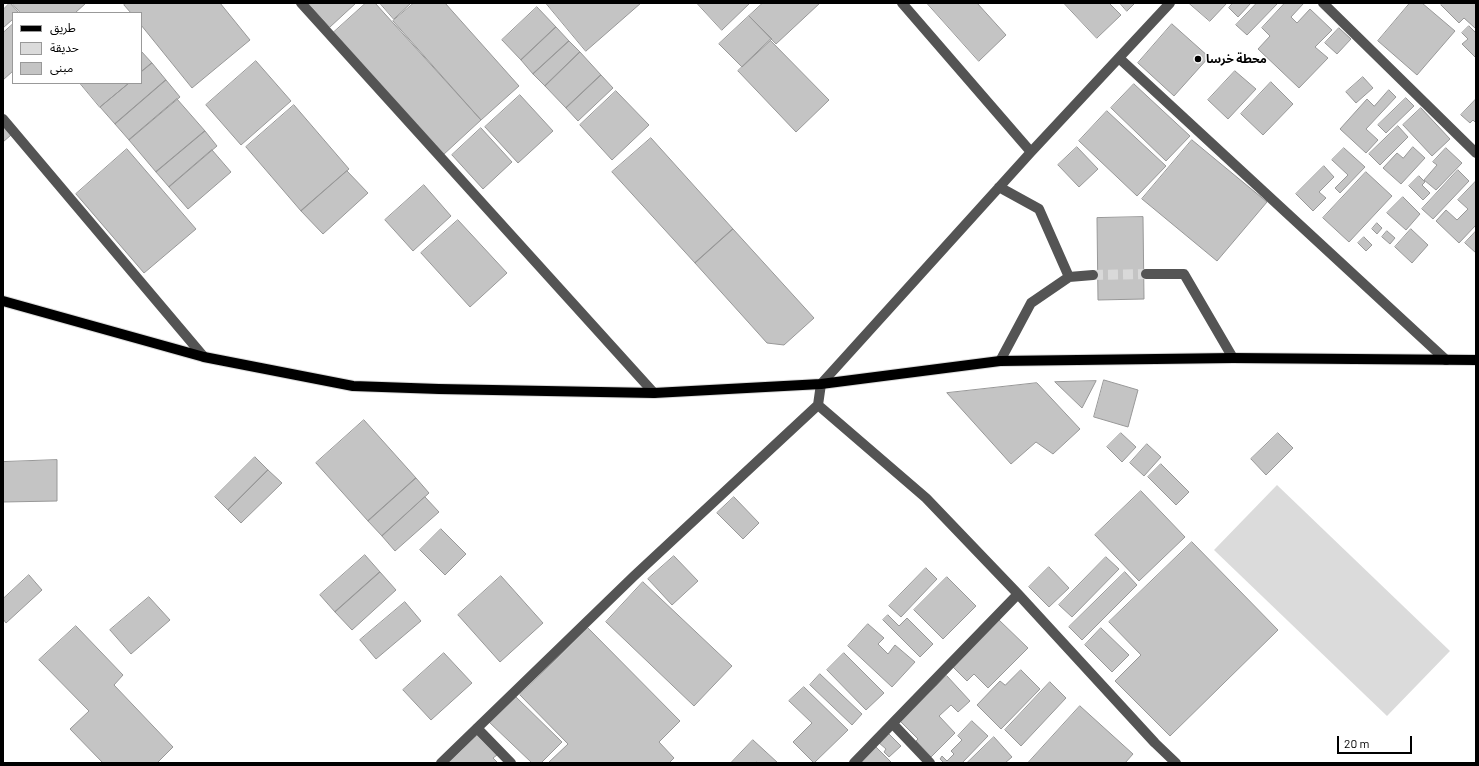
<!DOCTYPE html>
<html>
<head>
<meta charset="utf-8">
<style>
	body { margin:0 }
	#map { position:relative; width:1479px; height:766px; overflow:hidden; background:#fff; font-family:Barlow,"Noto Sans Arabic",sans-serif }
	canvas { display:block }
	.frame { position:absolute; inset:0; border:4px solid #000; pointer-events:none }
	.legend { position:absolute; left:12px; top:12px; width:130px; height:72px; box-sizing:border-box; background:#fff; border:1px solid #999; margin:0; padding:5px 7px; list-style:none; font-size:12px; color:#000 }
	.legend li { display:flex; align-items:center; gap:8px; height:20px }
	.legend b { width:20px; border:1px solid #999 }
	.scale { position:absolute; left:1337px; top:736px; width:75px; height:18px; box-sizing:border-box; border:2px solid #000; border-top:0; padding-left:5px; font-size:12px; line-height:14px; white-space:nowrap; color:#000; -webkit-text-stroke:3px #fff; paint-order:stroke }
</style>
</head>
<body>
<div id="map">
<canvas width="1479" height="766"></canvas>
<div class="frame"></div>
<ul class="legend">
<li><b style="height:5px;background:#000"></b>طريق</li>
<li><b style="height:11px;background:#dbdbdb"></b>حديقة</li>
<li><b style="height:11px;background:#c4c4c4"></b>مبنى</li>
</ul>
<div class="scale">20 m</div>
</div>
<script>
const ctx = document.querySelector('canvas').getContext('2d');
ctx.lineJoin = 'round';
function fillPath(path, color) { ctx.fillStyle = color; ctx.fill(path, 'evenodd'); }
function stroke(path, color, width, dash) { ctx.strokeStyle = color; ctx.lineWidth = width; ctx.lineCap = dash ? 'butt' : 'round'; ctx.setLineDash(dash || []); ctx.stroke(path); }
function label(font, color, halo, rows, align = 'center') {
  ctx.font = font + ' Barlow,"Noto Sans Arabic",sans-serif'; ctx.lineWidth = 3; ctx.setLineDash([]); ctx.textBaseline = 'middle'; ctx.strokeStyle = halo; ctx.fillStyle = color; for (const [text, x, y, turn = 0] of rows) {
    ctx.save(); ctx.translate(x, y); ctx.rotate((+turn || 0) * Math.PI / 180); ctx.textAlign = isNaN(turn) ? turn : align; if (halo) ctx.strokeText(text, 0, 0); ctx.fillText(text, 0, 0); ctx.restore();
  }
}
fillPath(new Path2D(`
	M1277,485L1450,651L1387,716L1214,550Z`), '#dbdbdb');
const building = new Path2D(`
	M10,3L19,13H13V19L3,28V10Z
	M12,3H86L75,13H21Z
	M127,3H220L250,40L192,88L141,25V13H131L124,5Z
	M308,3H356L330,27Z
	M366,3H375L481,120L443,155L333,33Z
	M380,3H411L394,19Z
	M414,3H445L519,86L481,120L393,21Z
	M546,3H641L586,51Z
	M697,3H750L722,30Z
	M763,3H820L776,44L749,16Z
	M927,3H977L1006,35L979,61Z
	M1064,3H1109L1121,15L1097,38Z
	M1120,3H1135L1127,11Z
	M1189,3H1227L1210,21Z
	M1233,3H1251L1238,17L1229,8Z
	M1257,3H1278L1247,35L1236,25Z
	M1285,3H1304L1291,17L1297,23L1310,9L1332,30L1315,47L1328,58L1299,88L1258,49L1270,36L1262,28Z
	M1410,3H1422L1455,31L1417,75L1378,41Z
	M1443,3H1476V28H1475L1464,18L1459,23L1441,5Z
	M537,7L556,27L521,60L502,40Z
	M749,16L772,39L742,67L719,44Z
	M13,24V71L3,80V33Z
	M1172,24L1209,57L1174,96L1138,63Z
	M1469,26L1476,33V58L1462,44L1468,39L1462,33Z
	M556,27L569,41L533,74L521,60Z
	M1339,28L1351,39L1337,54L1325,43Z
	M770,40L829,100L796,132L738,71Z
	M569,41L580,52L545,86L533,74Z
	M141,51L152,63L141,72Z
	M580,52L601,75L566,108L545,86Z
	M256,61L291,101L241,145L206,105Z
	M152,63L166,80L115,124L100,107L129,83H141V72Z
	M1235,71L1256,89L1228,119L1208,100Z
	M601,75L613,88L578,121L566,108Z
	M1363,77L1373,88L1356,103L1346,92Z
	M166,80L180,97L129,140L115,124Z
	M1271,82L1293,104L1263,135L1241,114Z
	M80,83H129L100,107Z
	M1134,84L1190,136L1166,161L1111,108Z
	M1389,90L1396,97L1366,129L1378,140L1366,153L1340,129L1367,99L1374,106Z
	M616,91L649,125L612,160L580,125Z
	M520,95L553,131L518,163L485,127Z
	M1406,98L1414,106L1386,133L1378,125Z
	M177,99L205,131L156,172L129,140Z
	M1476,99V123L1473,120L1470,123L1461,115Z
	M294,105L349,169L301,211L246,147Z
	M1421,108L1450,139L1432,156L1403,125Z
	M1107,111L1166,166L1137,196L1079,141Z
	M3,126L11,135L3,142Z
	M1398,126L1408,137L1380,165L1369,154Z
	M481,128L512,162L483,189L452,155Z
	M205,131L217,146L169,187L156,172Z
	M651,138L733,229L695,263L612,172Z
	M1192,140L1267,202L1217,261L1142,199Z
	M1077,147L1098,169L1079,187L1058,165Z
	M1413,147L1425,158L1401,184L1383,168L1397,153L1403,158Z
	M1344,148L1365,167L1340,193L1335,188L1348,175L1332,160Z
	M1446,148L1462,163L1436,190L1424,180L1437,165L1433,162Z
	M127,149L196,229L144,273L76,194Z
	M212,150L231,172L188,209L169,187Z
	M1324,166L1334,177L1319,192L1326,198L1313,211L1296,194Z
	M1458,170L1469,181L1433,219L1422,209Z
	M347,171L368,193L323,234L301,211Z
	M1366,172L1392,196L1349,242L1323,218Z
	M1419,176L1425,182L1422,185L1430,193L1423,200L1409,186Z
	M1476,181V225L1459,243L1436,221L1446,210L1457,220L1468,209L1458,200Z
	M424,185L451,216L413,251L385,220Z
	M1403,197L1420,214L1406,230L1387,213Z
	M1143,217L1144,299L1098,300L1097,218Z
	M458,220L507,273L470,307L421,253Z
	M1377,223L1382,228L1377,234L1372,229Z
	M733,229L814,318L784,345L767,343L695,263Z
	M1411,229L1428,245L1412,263L1395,247Z
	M1387,231L1395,238L1390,244L1382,237Z
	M1476,231V253L1465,243Z
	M1364,237L1372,245L1366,251L1358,243Z
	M1104,380L1138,390L1128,427L1094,417Z
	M1096,381L1082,408L1055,382Z
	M1037,383L1080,429L1053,454L1036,442L1011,464L947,393Z
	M364,420L416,478L368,521L316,463Z
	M1121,433L1136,447L1122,462L1107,447Z
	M1278,433L1293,448L1266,475L1251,459Z
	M1147,444L1161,457L1144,476L1130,463Z
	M255,457L268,470L228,510L215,497Z
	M57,460V501L3,502V462Z
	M1161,464L1189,492L1176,505L1148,477Z
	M268,470L282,483L241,523L228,510Z
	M416,478L429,493L382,536L368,521Z
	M1141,491L1185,537L1139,581L1095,535Z
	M425,497L439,512L395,551L382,536Z
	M734,497L759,523L743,539L717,513Z
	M441,529L466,554L445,575L420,550Z
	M1192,542L1278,630L1170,736L1115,681L1141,655L1109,622Z
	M365,555L380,572L335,612L320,595Z
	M674,556L698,581L672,605L648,579Z
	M1106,557L1119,569L1072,617L1059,605Z
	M1049,567L1069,588L1049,607L1029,587Z
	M926,568L937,579L901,617L889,606Z
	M380,572L396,590L352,630L335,612Z
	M1125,572L1137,585L1082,640L1069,627Z
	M29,575L42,590L6,623L3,619V599Z
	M501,576L543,623L500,662L458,615Z
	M947,577L976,606L943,639L914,610Z
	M643,582L732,666L694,706L606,622Z
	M149,597L170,620L131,654L110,630Z
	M405,602L421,621L376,659L360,640Z
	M888,615L899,626L907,618L933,644L920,657L883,620Z
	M999,620L1028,648L988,688L974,674L967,681L953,667Z
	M868,624L884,638L878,644L888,654L895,645L915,662L892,687L848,646Z
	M76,626L123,675L114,685L173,747L157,763H103L70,729L89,711L39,660Z
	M588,628L680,721L659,742L674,758L669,763H548L568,744L520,695Z
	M1101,628L1129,655L1112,672L1085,645Z
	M444,653L472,683L431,720L403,690Z
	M844,653L884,693L866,710L827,670Z
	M1021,670L1040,689L1001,729L977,705L1000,681L1005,685Z
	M820,674L862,714L852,725L810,685Z
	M947,676L970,701L958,712L951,705L939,716L955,733L931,757L916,741L918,739L900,721Z
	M1050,682L1066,698L1021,746L1005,730Z
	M804,687L848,730L814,763L793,742L812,723L789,701Z
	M515,696L562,742L541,763H532L489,722Z
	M1080,706L1133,754L1125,763H1028Z
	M972,721L988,736L962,763H944L940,759L942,756L947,761L954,754L951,751L962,740L958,736Z
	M888,733L901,746L889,757L884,752L886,749L878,742Z
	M477,735L497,755L493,758L498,763H448Z
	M994,737L1012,757L1005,763H967Z
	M753,740L778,763H758L757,762L755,763H731Z
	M875,746L892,763H864L861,761Z`);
fillPath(building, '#c4c4c4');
stroke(building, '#989898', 1);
stroke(new Path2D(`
	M1093,275L1146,274`), '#d9d9d9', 10, [10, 5]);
const major = new Path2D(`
	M3,301L204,357L353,386L439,389L654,393L821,384L1000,361L1233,358L1476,360`);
stroke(major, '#dbdbdb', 12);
stroke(new Path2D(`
	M301,3L654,393
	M902,3L1031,152
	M1323,3L1476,153
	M1119,58L1446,360
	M3,119L204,357
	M999,187L1039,209L1069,277
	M1146,274H1184L1233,358
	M1000,361L1031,303L1069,277L1093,275
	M818,405L926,498L1018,594L1155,743L1176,763
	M893,724L930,763
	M477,728L511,763
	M441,763L634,576L818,405L821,384L1031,152L1170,3
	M854,763L1018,594`), '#545454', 10);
stroke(major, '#000', 10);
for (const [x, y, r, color] of [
	[1198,59,4,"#000"]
]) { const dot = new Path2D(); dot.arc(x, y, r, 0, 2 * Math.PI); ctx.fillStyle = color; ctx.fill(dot); stroke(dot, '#fff', 1.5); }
label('bold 12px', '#000', '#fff', [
	["محطة خرسا",1206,59]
], 'left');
</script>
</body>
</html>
